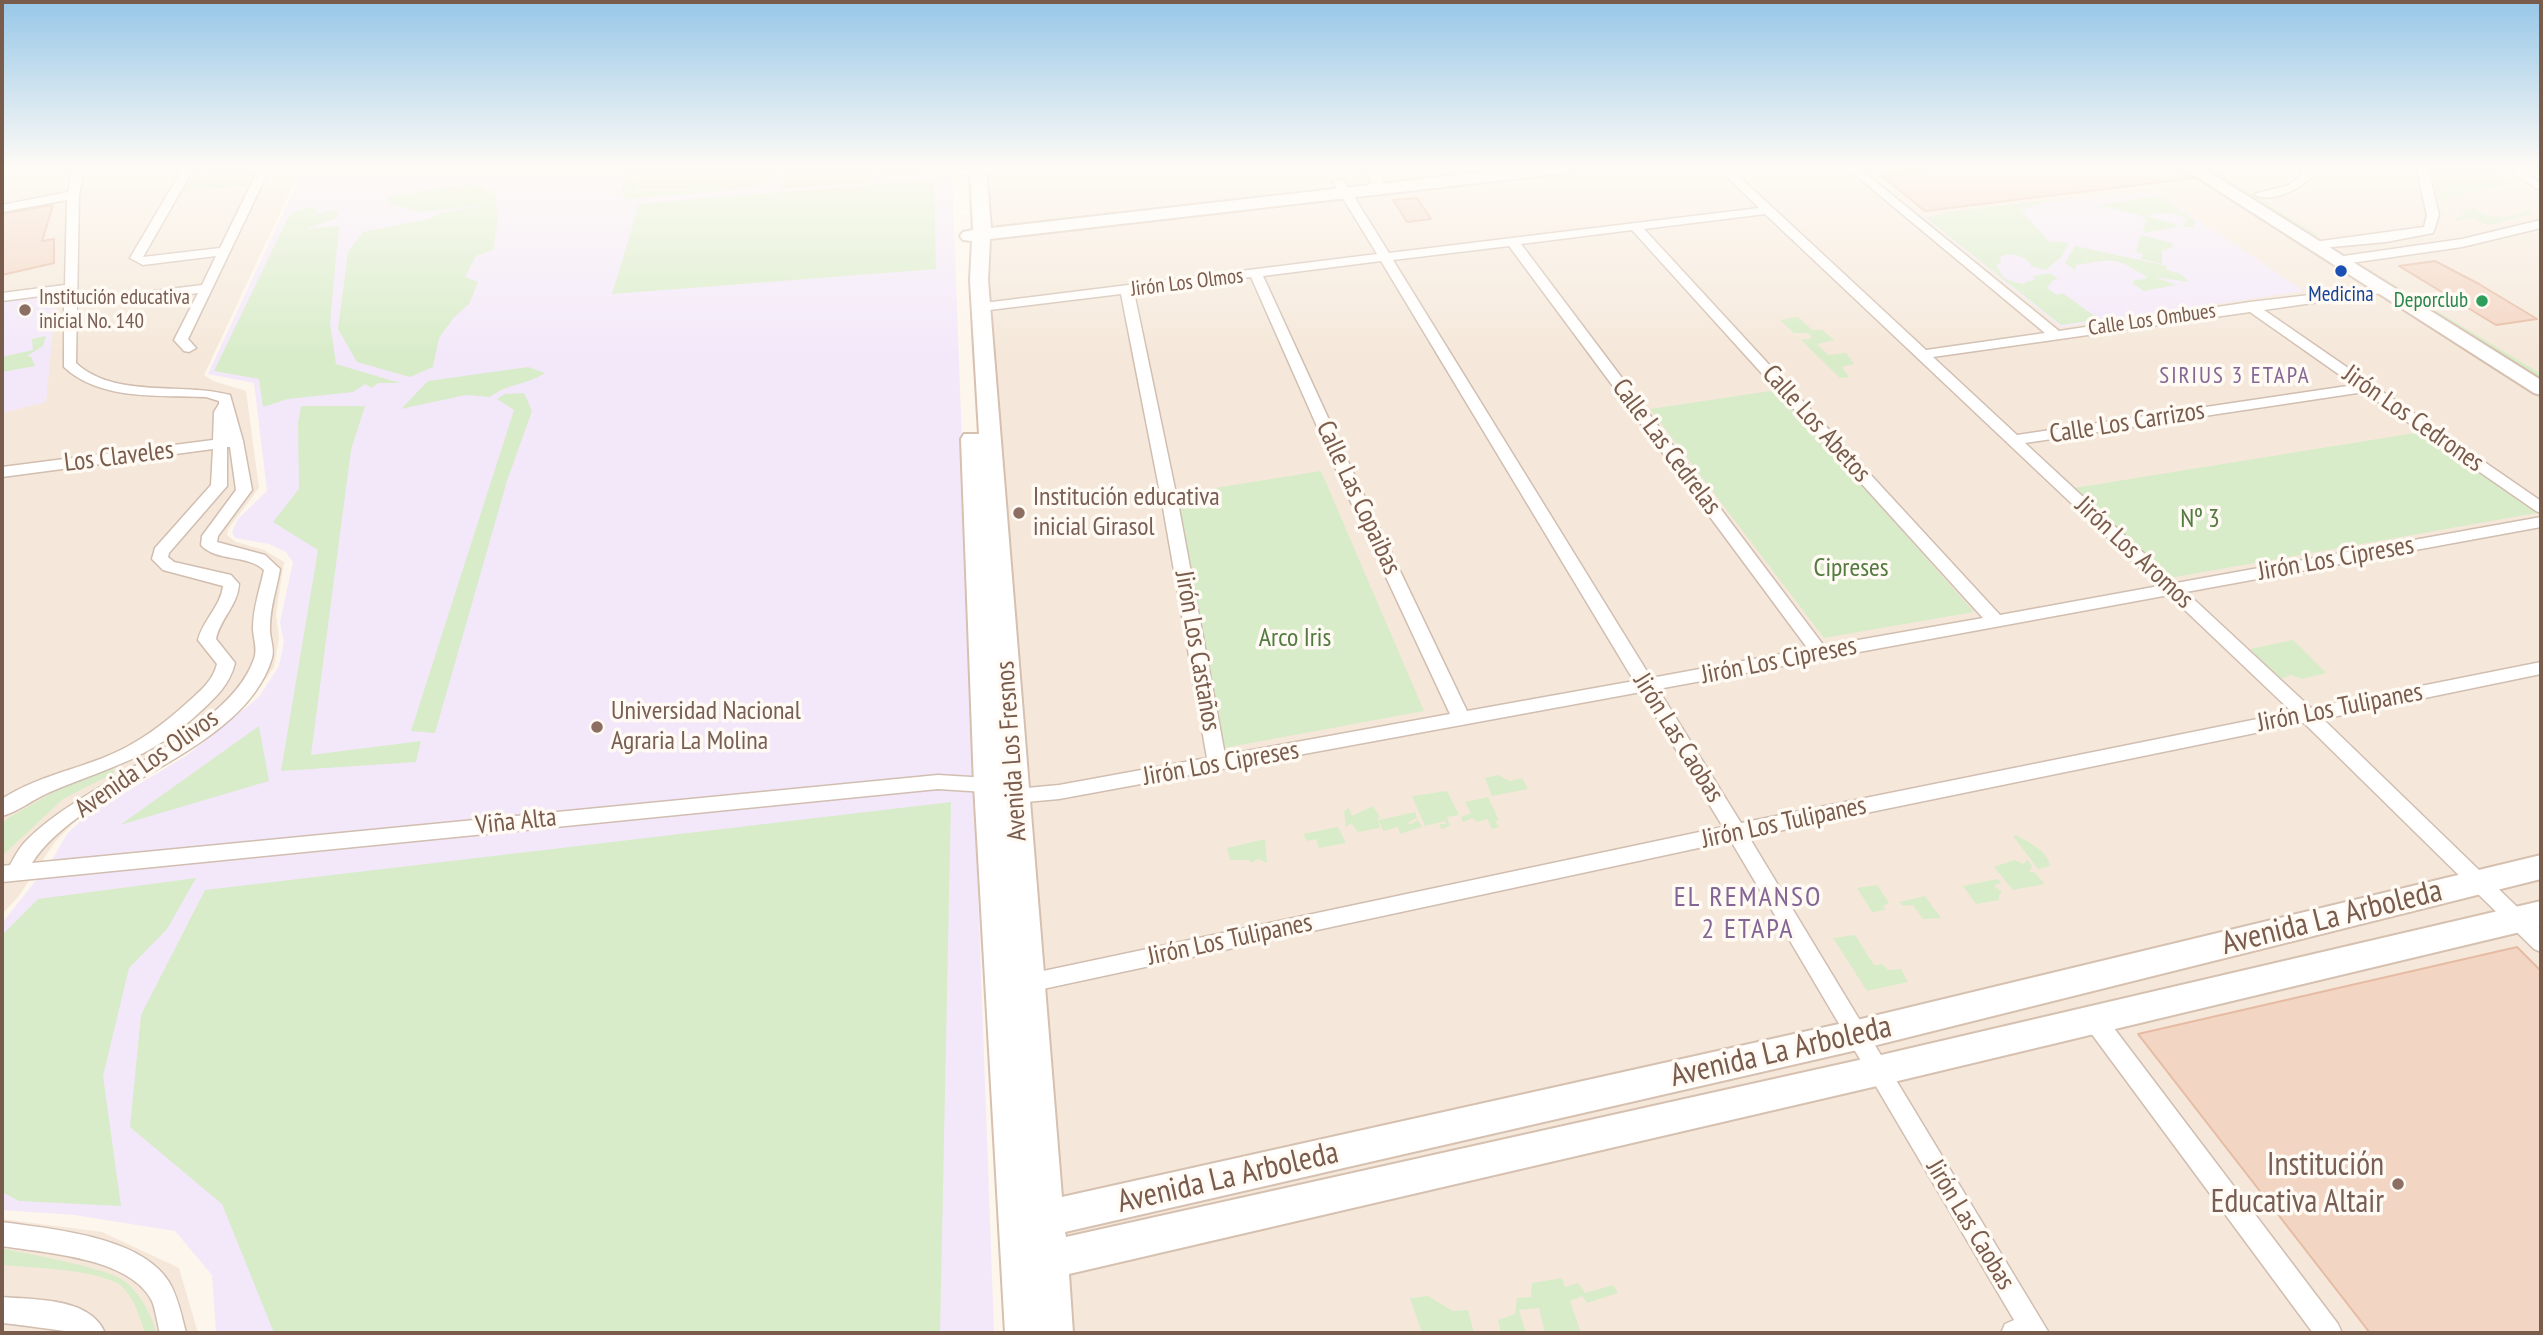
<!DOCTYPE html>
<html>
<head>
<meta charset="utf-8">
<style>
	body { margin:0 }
	#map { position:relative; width:2543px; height:1335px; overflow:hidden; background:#fdf6ec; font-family:"PT Sans Narrow",sans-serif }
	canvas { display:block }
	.frame { position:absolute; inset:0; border:4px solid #7a5c4d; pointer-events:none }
</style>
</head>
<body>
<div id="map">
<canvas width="2543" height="1335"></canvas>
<div class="frame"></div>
</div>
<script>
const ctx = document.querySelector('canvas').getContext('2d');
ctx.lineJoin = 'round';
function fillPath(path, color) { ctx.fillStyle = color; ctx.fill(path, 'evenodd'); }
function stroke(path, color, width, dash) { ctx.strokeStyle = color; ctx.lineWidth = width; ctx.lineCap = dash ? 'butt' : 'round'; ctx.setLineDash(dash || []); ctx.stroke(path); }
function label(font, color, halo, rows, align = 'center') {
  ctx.font = font + ' "PT Sans Narrow",sans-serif'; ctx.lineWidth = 7; ctx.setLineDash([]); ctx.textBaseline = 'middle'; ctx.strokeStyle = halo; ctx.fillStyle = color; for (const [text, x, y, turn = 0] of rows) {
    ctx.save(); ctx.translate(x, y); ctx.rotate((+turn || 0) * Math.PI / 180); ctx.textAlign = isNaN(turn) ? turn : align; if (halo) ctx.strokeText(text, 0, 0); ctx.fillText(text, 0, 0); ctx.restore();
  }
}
fillPath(new Path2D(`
	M2,168H301L204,375L213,381L246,391L259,488L228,529L227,535L236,542L264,550L284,562L276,614L279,638L274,667L255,694L188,750L81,815L55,842L18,897L2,914Z
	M967,168H2541V1333H1035Z
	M2,1219L102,1232L179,1268L198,1333H2Z`), '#f5e8da');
fillPath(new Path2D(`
	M304,168H952L994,1333H216L212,1275L175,1231L74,1215L2,1210V923L51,862L67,834L86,816L186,756L259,697L279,666L284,642L280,622L293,562L286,552L269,544L235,538L232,532L238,519L267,491L254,383L208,374Z
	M2155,191L2304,291L2061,327L1923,217Z
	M52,297L56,298L46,402L2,413V301Z`), '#f3e8fa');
fillPath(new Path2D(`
	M246,168H260L251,185L182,192L193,174Z
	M626,168H641L637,191L727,189H639L644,168L782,169L773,180L754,188L627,199L621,193Z
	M784,168H872L871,183L781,189Z
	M877,168H941V173L875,179Z
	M2198,168H2211L2319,236L2311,237Z
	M2430,168H2494L2512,182L2438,201Z
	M934,179L936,269L612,294L639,204Z
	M473,183L495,193L498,218L493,250L476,256L465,277L478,282L469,304L454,317L439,338L433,367L410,377L357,362L338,329L348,252L363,232L429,219C441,210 464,212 481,203L460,208L418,212L386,202L390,196Z
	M2159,196L2196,221L2194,227H2183L2187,219C2175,212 2159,211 2146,216L2180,226L2143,233L2146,220L2140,215L2098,205Z
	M2053,199L2021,210L2048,241L2069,243L2061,257L2046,270L2030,266L2031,264C2022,255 2011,252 2000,257L2001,263L1996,264C2004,281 2005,280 2025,284V282L2035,280L2033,276L2050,273L2058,279L2053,280L2047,288L2057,295L2062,293C2076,301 2086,312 2101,319L2061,325L1926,218L1944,213Z
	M311,207L319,212L307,218L328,211H339L337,218L306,229L339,226L330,323L336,364L400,383H378L372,388L365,384L353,392L288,399L263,407L259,379L214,371L287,220L292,213Z
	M2472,208C2497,221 2502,219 2528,211L2532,214L2488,225L2472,218L2457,221L2454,219L2466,215L2460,210Z
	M2141,235L2172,243L2173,247L2162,251V264L2141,259L2143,254L2136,252Z
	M2075,246L2167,266L2166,270L2179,273L2189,282L2155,277L2176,285L2144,291L2133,284L2134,280L2146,279V276C2113,257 2117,258 2076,265L2075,270L2065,263Z
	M2374,273L2541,374V384L2367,274Z
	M1798,317L1812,330H1822L1834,340L1817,344L1828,355L1846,353L1854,364L1842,367L1849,377L1840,378L1801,340L1812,338L1808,333H1794L1780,320Z
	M46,336L43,346L27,356L31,357L35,366L2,372V357L33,350L32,339Z
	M528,367L545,373C527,385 506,384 490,397L466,395L401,409L428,381Z
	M1777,390L1974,612L1824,638L1650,409Z
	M524,393L532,411L507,481L435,733L411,731L514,410L497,399L505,394Z
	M301,406H365L351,450L311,755L421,741L416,762L281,771L318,550L273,522L299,489L298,423Z
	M2421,432L2536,513L2170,578L2074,488Z
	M1321,471L1424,711L1224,748L1177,494Z
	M2293,640L2326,673L2302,679L2291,675L2281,679L2250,649Z
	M259,726L269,781L120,825Z
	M113,768L114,773L63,799L2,856V824L8,818L59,789Z
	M1498,775L1510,781L1522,778L1528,789L1492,796L1485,778Z
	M1447,791L1459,815L1447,817L1450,826L1441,829L1440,824H1446L1445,821L1425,826L1412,796Z
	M1488,797L1499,820L1495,821L1499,827L1492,829L1487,819L1478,822L1472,818L1463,822L1461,817L1471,813L1465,802Z
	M951,802L940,1333H274L222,1204L130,1127L141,1015L205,890Z
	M1373,806L1380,817L1378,818L1380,828L1358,832L1351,823L1346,827L1344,811L1349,808L1352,816Z
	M1415,812L1417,818L1407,823L1411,824L1418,820L1422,827L1400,834L1398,827L1383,831L1379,820Z
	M1338,827L1346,843L1319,848L1316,839L1307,841L1303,834Z
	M2016,835C2028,843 2047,849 2050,866L2038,869L2013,836Z
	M1265,839L1267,863L1258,859L1251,863L1250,860H1230L1227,848Z
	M2027,859L2032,866L2029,872H2034L2045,884L2013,890L1994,867L2014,860L2024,864Z
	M196,878L167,929L129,968L103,1076L121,1206L19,1201L2,1192V935L38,899Z
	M1997,879L2001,882L1994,886L2002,892L1999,895V900L1976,904L1963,886Z
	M1877,885L1889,903L1883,906L1886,909L1873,913L1857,888Z
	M1925,896L1941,918L1923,919L1913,905L1903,906L1899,902Z
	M1855,935L1874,965L1882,964L1888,970L1901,969L1908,982L1867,991L1833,938Z
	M2,1248C29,1255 109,1267 127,1283C143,1298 150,1313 157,1333H145C139,1316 133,1291 115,1282C87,1269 34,1268 2,1265Z
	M1562,1278L1565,1287L1578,1283L1585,1293L1613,1285L1618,1293L1587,1303L1582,1296L1570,1301L1581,1333H1545L1539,1308L1519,1310L1526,1333H1501L1498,1320L1515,1314L1517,1298L1531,1297L1532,1283Z
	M1428,1296L1453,1311L1468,1310L1474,1333H1422L1410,1298Z`), '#d8ecc9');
const building = new Path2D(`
	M1948,168H2180L2194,178L1925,211L1882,176Z
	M1417,198L1431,219L1407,222L1393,200Z
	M53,205L42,241L54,239V263L2,275V214Z
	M2435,261L2479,284L2537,319L2496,325L2399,266Z
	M2517,947L2541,971V1333H2370L2138,1034Z`);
fillPath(building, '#f3d5c3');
stroke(building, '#e6bba3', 2);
const street = new Path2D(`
	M73,168H85L79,195L76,363C115,399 182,382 230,395L243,441L252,490L218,536L217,542L265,555L280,569C277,588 270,607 270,627C269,637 275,648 272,658C243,755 83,784 32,863L938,775L988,778L1016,789L1059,785L1207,758L1163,508L1121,294L981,311L975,307L976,304L1377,254L1333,182L1339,179L1345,182L1389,253L1759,208L1718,168H1730L1926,350L2045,333L1847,168H1859L2059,331L2250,302L2386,286L2388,289L2382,293L2264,310L2541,501V513L2536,511L2364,392L2025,443L2176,583L2541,517V527L2186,592L2311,708L2541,662V674L2323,719L2541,930V952L2534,949L2304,723L1749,837L2049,1333H2001L2005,1324L2014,1320L1731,841L1029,992L1021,990L1018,983L1021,976L1029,974L1723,827L1641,692L1059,799L1015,803L986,792L938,789L2,882V866L10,865C15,856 20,846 28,839C84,782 229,733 254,659C258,649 253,638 253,628C253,608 260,589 264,570C247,554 216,562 201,545L202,536L236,490L230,447H227V486L169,553L168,557L174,562L231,575L239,584C238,605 220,619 216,639L235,663C230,684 216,697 201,711C149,760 112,766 50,792C33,799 18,812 2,816V799C35,777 76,770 112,754C140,742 165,723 188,702C200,691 213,681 217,664L198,640C203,620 221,606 223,586L163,570L152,559L155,548L211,485L213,449L2,477V467L213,440L214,412L219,404V401L206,397C160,395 100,401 64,367V293L2,301V293L65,285L67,200L2,212V205L68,192ZM1765,214L2159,586L2000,615L1644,229ZM1632,230L1983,618L1824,646L1521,244ZM1509,246L1808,649L1651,678L1393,260ZM1381,261L1634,681L1467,711L1358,483L1263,276ZM1251,277L1342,483L1450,714L1225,755L1179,508L1134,292ZM2250,312L2354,385L2017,435L1933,357ZM2169,595L2292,712L1741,823L1658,689Z
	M183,168H194L143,257L220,248L259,168H270L188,339L196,348L189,352L184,351L174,340L198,293L154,299L148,295L154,291L202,285L216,256L143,265L130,258Z
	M969,168H1009L1004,171L965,175L959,172Z
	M1363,168H1374L1384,182L1373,193L1363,191L1372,182Z
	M2300,168H2312L2314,174C2304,188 2269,205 2254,194L2289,185L2302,174Z
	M2416,168H2428L2439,215L2433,233L2386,242L2310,249L2308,246L2314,242L2424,227L2427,215Z
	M2505,168H2518L2541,183V191Z
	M2541,220V228L2462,247L2337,265L2331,261L2337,257L2462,239Z
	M2093,1008L2101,1011L2338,1324L2342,1333H2313L2085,1025L2082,1018L2085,1011Z
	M2,1222C51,1229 141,1236 169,1282C178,1297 182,1317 186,1333H160C157,1323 156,1311 152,1301C130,1257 44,1253 2,1246Z
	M2,1297C34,1300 90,1297 105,1333C71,1334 36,1326 2,1323Z`);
const secondary = new Path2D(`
	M970,168H986L991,228L1519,168H1573L1565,173L990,239L988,280L1062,1197L1857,1020L2541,855V879L1857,1050L1065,1232L1066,1237L1877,1056L2541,901V927L1877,1086L1069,1274L1073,1333H1005L974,785L961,439L964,434H979L970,280L972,241L963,240L960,236L963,232L973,230Z
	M2183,168H2203L2541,380V395L2534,393Z`);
stroke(street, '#d1beb0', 3);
stroke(secondary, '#d6c0b0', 4);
fillPath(street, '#fff');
fillPath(secondary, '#fff');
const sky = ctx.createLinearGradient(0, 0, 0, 355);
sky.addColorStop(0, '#97c7e8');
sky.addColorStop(0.47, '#fefbf6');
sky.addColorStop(1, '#fefbf600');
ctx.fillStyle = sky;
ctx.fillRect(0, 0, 2543, 355);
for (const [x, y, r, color] of [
	[2341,271,7,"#1a4fb4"],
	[2482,301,7,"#2e9e5b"],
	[25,310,7,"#8d6e63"],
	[1019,513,7,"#8d6e63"],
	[597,727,7,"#8d6e63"],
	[2398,1184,7,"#8d6e63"]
]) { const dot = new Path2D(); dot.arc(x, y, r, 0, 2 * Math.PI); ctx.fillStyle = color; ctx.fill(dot); stroke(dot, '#fffaf3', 2.5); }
label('21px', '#7a5c4d', '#fffaf3', [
	["Jirón Los Olmos",1187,283,-7],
	["Calle Los Ombues",2152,320,-8]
]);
label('21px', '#164399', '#fffaf3', [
	["Medicina",2341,295]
]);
label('21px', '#785e54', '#fffaf3', [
	["Institución educativa",39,298],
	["inicial No. 140",39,322]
], 'left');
label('21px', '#27864d', '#fffaf3', [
	["Deporclub",2468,301]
], 'right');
ctx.letterSpacing = '2px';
label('23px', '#846695', '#fffaf3', [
	["SIRIUS 3 ETAPA",2235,376]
]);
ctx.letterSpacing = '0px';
label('26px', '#7a5c4d', '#fffaf3', [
	["Jirón Los Cedrones",2413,419,35],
	["Calle Los Carrizos",2127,423,-9],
	["Calle Los Abetos",1816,424,48],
	["Calle Las Cedrelas",1666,447,53],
	["Los Claveles",119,457,-7],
	["Calle Las Copaibas",1358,498,65],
	["Jirón Los Aromos",2134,553,43],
	["Jirón Los Cipreses",2336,559,-10],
	["Jirón Los Castaños",1197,651,80],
	["Jirón Los Cipreses",1779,661,-11],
	["Jirón Los Tulipanes",2340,708,-11],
	["Jirón Las Caobas",1678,738,58],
	["Avenida Los Fresnos",1012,751,-94],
	["Avenida Los Olivos",147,764,-35],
	["Jirón Los Cipreses",1221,764,-10],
	["Viña Alta",516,822,-6],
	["Jirón Los Tulipanes",1784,823,-12],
	["Jirón Los Tulipanes",1230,940,-12],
	["Jirón Las Caobas",1970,1225,59]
]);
label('26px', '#785e54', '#fffaf3', [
	["Institución educativa",1033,498],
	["inicial Girasol",1033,528],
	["Universidad Nacional",611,712],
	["Agraria La Molina",611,742]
], 'left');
label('26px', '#537a41', '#fffaf3', [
	["Nº 3",2200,520],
	["Cipreses",1851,569],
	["Arco Iris",1295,639]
]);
ctx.letterSpacing = '2px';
label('28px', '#846695', '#fffaf3', [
	["EL REMANSO",1748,898],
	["2 ETAPA",1748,930]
]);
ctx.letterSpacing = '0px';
label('32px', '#7a5c4d', '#fffaf3', [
	["Avenida La Arboleda",2332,918,-14],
	["Avenida La Arboleda",1781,1052,-13],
	["Avenida La Arboleda",1228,1178,-13]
]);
label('32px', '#785e54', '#fffaf3', [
	["Institución",2384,1166],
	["Educativa Altair",2384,1203]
], 'right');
</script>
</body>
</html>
